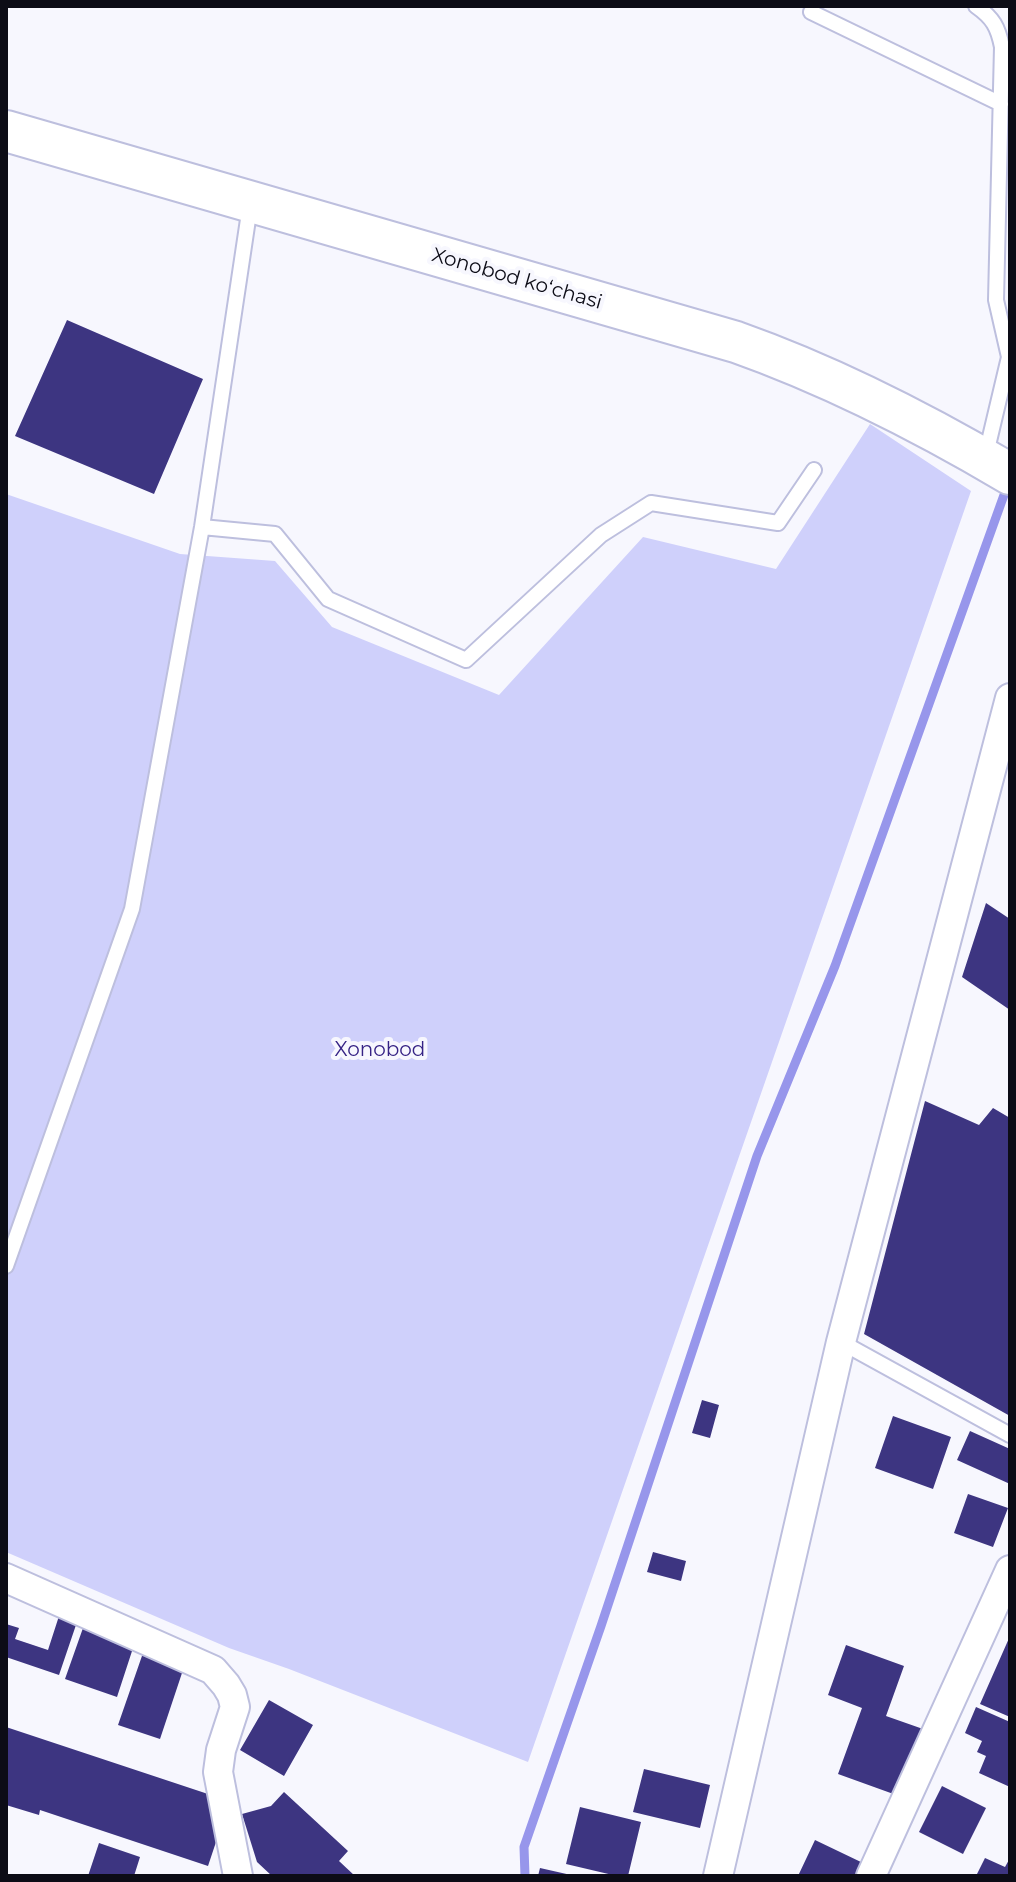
<!DOCTYPE html>
<html>
<head>
<meta charset="utf-8">
<style>
	body { margin:0 }
	#map { position:relative; width:1016px; height:1882px; overflow:hidden; background:#f7f7fe; font-family:Montserrat,sans-serif }
	canvas { display:block }
	.frame { position:absolute; inset:0; border:8px solid #0c0c16; pointer-events:none }
</style>
</head>
<body>
<div id="map">
<canvas width="1016" height="1882"></canvas>
<div class="frame"></div>
</div>
<script>
const ctx = document.querySelector('canvas').getContext('2d');
ctx.lineJoin = 'round';
function fillPath(path, color) { ctx.fillStyle = color; ctx.fill(path, 'evenodd'); }
function stroke(path, color, width, dash) { ctx.strokeStyle = color; ctx.lineWidth = width; ctx.lineCap = dash ? 'butt' : 'round'; ctx.setLineDash(dash || []); ctx.stroke(path); }
function label(font, color, halo, rows, align = 'center') {
  ctx.font = font + ' Montserrat,sans-serif'; ctx.lineWidth = 8; ctx.setLineDash([]); ctx.textBaseline = 'middle'; ctx.strokeStyle = halo; ctx.fillStyle = color; for (const [text, x, y, turn = 0] of rows) {
    ctx.save(); ctx.translate(x, y); ctx.rotate((+turn || 0) * Math.PI / 180); ctx.textAlign = isNaN(turn) ? turn : align; if (halo) ctx.strokeText(text, 0, 0); ctx.fillText(text, 0, 0); ctx.restore();
  }
}
fillPath(new Path2D(`
	M870,424L971,491L528,1762L289,1669L229,1648L6,1552V494L180,554L275,561L332,627L499,695L643,537L776,569Z`), '#cfd0fb');
stroke(new Path2D(`
	M525,1876L524,1847L601,1626L757,1156L835,966L1009,481`), '#9796eb', 9);
fillPath(new Path2D(`
	M67,320L203,379L154,494L15,436Z
	M986,903L1010,919V1010L962,977Z
	M925,1101L979,1125L993,1108L1010,1118V1416L864,1334Z
	M702,1400L719,1405L710,1438L692,1433Z
	M893,1416L951,1437L933,1489L875,1468Z
	M970,1431L1010,1449V1484L957,1460Z
	M968,1494L1008,1508L993,1547L954,1533Z
	M653,1552L686,1561L681,1581L647,1572Z
	M59,1616L77,1622L59,1675L6,1657V1624L19,1628L15,1639L48,1650Z
	M83,1628L134,1645L117,1697L65,1679Z
	M1010,1636V1717L980,1704Z
	M846,1645L904,1666L886,1716L923,1729L899,1796L838,1774L862,1708L828,1695Z
	M143,1653L184,1667L160,1739L118,1725Z
	M269,1700L313,1725L284,1776L240,1750Z
	M976,1707L1010,1722V1787L979,1773L986,1756L977,1752L982,1741L965,1733Z
	M6,1727L211,1795L221,1827L208,1866L40,1810L39,1815L6,1805Z
	M644,1769L710,1785L700,1828L633,1812Z
	M942,1786L986,1808L963,1854L919,1832Z
	M284,1792L348,1851L339,1861L355,1876H272L257,1862L242,1814L271,1806Z
	M580,1807L641,1822L628,1876H617L566,1864Z
	M815,1840L863,1863L857,1876H798Z
	M99,1843L140,1857L134,1876H88Z
	M985,1858L1005,1867L1010,1858V1876H976Z
	M540,1868L571,1875L570,1876H538Z`), '#3d3581');
const lane = new Path2D(`
	M976,6C993,18 998,27 1002,47L996,300L1009,357L986,454
	M811,12L1001,104
	M202,527L275,534L328,599L466,660L601,535L651,503L778,523L814,470
	M6,1266L132,909L202,527L250,206
	M841,1342L1010,1435`);
const street = new Path2D(`
	M6,1578L213,1670L226,1685L232,1695L235,1707L221,1750L218,1772L238,1876
	M718,1876L841,1342L1010,698
	M871,1876L1010,1570`);
const secondary = new Path2D(`
	M6,131L736,342C832,376 922,422 1010,474`);
stroke(lane, '#bdbfde', 18);
stroke(street, '#bdbfde', 32);
stroke(secondary, '#bdbfde', 44);
stroke(lane, '#fff', 14);
stroke(street, '#fff', 28);
stroke(secondary, '#fff', 40);
label('20px', '#0c0c16', '#f7f7fe', [
	["Xonobod koʻchasi",517,279,16]
]);
label('20px', '#362385', '#f7f7fe', [
	["Xonobod",380,1050]
]);
</script>
</body>
</html>
